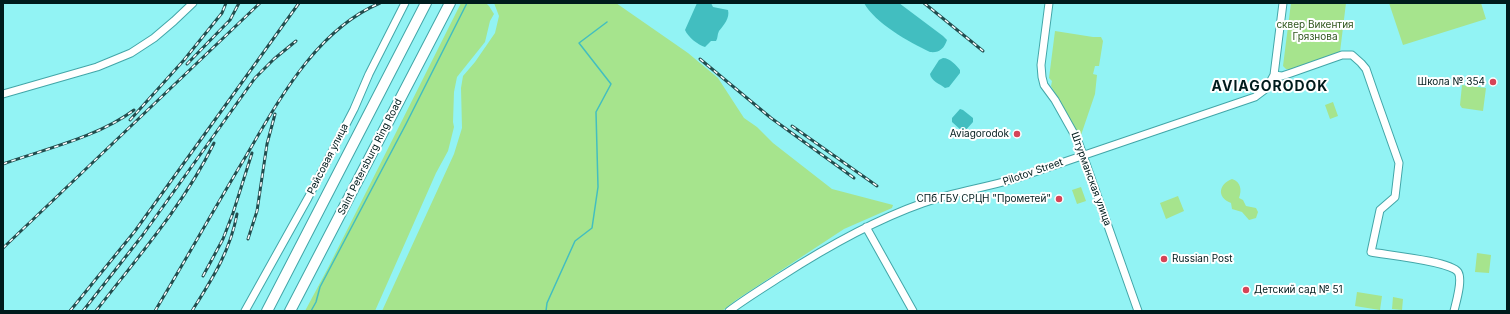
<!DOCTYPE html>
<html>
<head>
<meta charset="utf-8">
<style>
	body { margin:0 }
	#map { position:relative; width:1510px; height:314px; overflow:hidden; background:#92f3f4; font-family:Inter,sans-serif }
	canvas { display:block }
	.frame { position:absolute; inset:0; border:4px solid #001b1c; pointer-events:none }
</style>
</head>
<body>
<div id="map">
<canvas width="1510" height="314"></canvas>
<div class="frame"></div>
</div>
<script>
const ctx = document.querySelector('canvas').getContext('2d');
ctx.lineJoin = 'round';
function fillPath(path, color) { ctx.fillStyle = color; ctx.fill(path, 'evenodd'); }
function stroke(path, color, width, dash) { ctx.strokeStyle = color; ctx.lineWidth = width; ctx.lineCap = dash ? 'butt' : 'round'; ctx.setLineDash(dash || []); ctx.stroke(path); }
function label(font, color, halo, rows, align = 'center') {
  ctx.font = font + ' Inter,sans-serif'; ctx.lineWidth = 4; ctx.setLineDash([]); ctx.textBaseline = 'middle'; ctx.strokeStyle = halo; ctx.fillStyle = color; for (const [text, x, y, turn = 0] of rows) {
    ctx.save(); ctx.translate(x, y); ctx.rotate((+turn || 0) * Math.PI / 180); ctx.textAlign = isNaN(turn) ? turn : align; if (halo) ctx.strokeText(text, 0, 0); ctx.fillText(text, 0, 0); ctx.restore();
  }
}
fillPath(new Path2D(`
	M461,3H486L489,6L494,14L490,21L485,42L457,77L454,92L453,122L454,127L448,151L436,173L375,311H305L328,268Z
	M494,3H616L688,53L718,78L744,118L757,127L773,143L832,189L893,205L892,208L844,229L736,300L722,311H382L454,154L462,128L461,88L463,76L475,62L495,33L499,16Z
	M1291,3H1346L1340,52L1290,70L1286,69L1283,66Z
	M1389,3H1481L1486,19L1403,45Z
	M1055,31L1093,37H1101L1103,41L1099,66H1095L1093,74L1097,75L1095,94L1080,138L1051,86L1052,81L1049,78Z
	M1462,85L1486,88L1483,111L1462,108L1460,105Z
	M1333,102L1338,116L1330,119L1325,105Z
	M1232,179C1241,182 1242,190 1239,198L1243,200L1246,206L1256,208L1258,212L1256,218L1249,220L1242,212L1232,209L1231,203C1216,197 1219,184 1232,179Z
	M1081,187L1086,201L1077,204L1072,190Z
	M1178,196L1184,211L1166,219L1160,203Z
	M1477,253L1491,255L1489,273L1475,272Z
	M1357,292L1382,296L1380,310L1355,306Z
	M1393,297L1403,299L1402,310L1392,309Z`), '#a6e48d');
fillPath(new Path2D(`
	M697,3H711L713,7L728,10C730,18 724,25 719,31C717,35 718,38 716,41H711L705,47C698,45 688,37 685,30Z
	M864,3H899L943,36L947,40C944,49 939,53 930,52C909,42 875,23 864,3Z
	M943,58C950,58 956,65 960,70V73L949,87L945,88C940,84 931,81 930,74L939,60Z
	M960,109L963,110L973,118V122L965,131H962L952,122V118Z`), '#42bec0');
stroke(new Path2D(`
	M311,311L316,302L320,287L406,124L467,3
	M546,311L547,303L575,241L592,228L598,187L596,112L611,84L579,43L607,22`), '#42bec0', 1.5);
const minor = new Path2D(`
	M1049,3L1041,65L1042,77L1044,85L1055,100L1078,141L1138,311
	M1274,75L1282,76L1291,73L1342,55H1352L1361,63L1366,69L1376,98L1399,163L1395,197L1380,210L1371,252C1387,255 1450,261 1458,272C1463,280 1456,302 1454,311
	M3,94L97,67L131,53L154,38L174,21L193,3
	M866,227L913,311
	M245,311L308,198L354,109L369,74L405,3
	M729,311C745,299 763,288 780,277C825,248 872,221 923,203C953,192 984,188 1014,179L1255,97L1267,88L1274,75L1283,3`);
const highway = new Path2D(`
	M267,311L426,3
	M290,311L450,3`);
stroke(minor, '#42a6a8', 9);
stroke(highway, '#42a6a8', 12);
stroke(minor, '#fff', 7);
stroke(highway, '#fff', 10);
const rail = new Path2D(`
	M924,3L983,51
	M700,59L771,118L854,178
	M187,64L230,20L239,3
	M130,120L184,60L222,13L226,3
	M792,126L877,186
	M3,164C45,149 98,137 134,110
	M248,239L257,211L267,144L275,114
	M3,248L260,3
	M203,276L223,239L233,213L252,153
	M70,311L135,231L299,3
	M83,311L142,236L255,78L274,59L296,41
	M96,311C137,258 185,203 214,143
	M155,311C185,261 213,211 243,161C277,104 314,31 380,3
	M192,311C212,279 230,252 237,214`);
stroke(rail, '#224d4e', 3);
stroke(rail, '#fff', 1.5, [4.5]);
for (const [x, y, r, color] of [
	[1493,82,4,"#d54457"],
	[1017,134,4,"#d54457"],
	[1059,199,4,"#d54457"],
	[1164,259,4,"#d54457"],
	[1246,290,4,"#d54457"]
]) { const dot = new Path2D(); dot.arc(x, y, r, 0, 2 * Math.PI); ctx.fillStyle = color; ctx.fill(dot); stroke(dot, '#fff', 1.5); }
label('10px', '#2f561c', '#fff', [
	["сквер Викентия",1315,25],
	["Грязнова",1315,37]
]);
label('10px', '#001b1c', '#fff', [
	["Школа № 354",1485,82],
	["Aviagorodok",1009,134],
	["СПб ГБУ СРЦН \"Прометей\"",1051,199],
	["Russian Post",1172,259,"left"],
	["Детский сад № 51",1254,290,"left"]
], 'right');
label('10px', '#001b1c', '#fff', [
	["Saint Petersburg Ring Road",370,157,-63],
	["Рейсовая улица",328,159,-63],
	["Pilotov Street",1033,172,-19],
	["Штурманская улица",1091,179,70]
]);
ctx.letterSpacing = '1px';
label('bold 14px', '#001b1c', '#fff', [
	["AVIAGORODOK",1270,87]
]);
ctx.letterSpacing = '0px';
</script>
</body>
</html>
